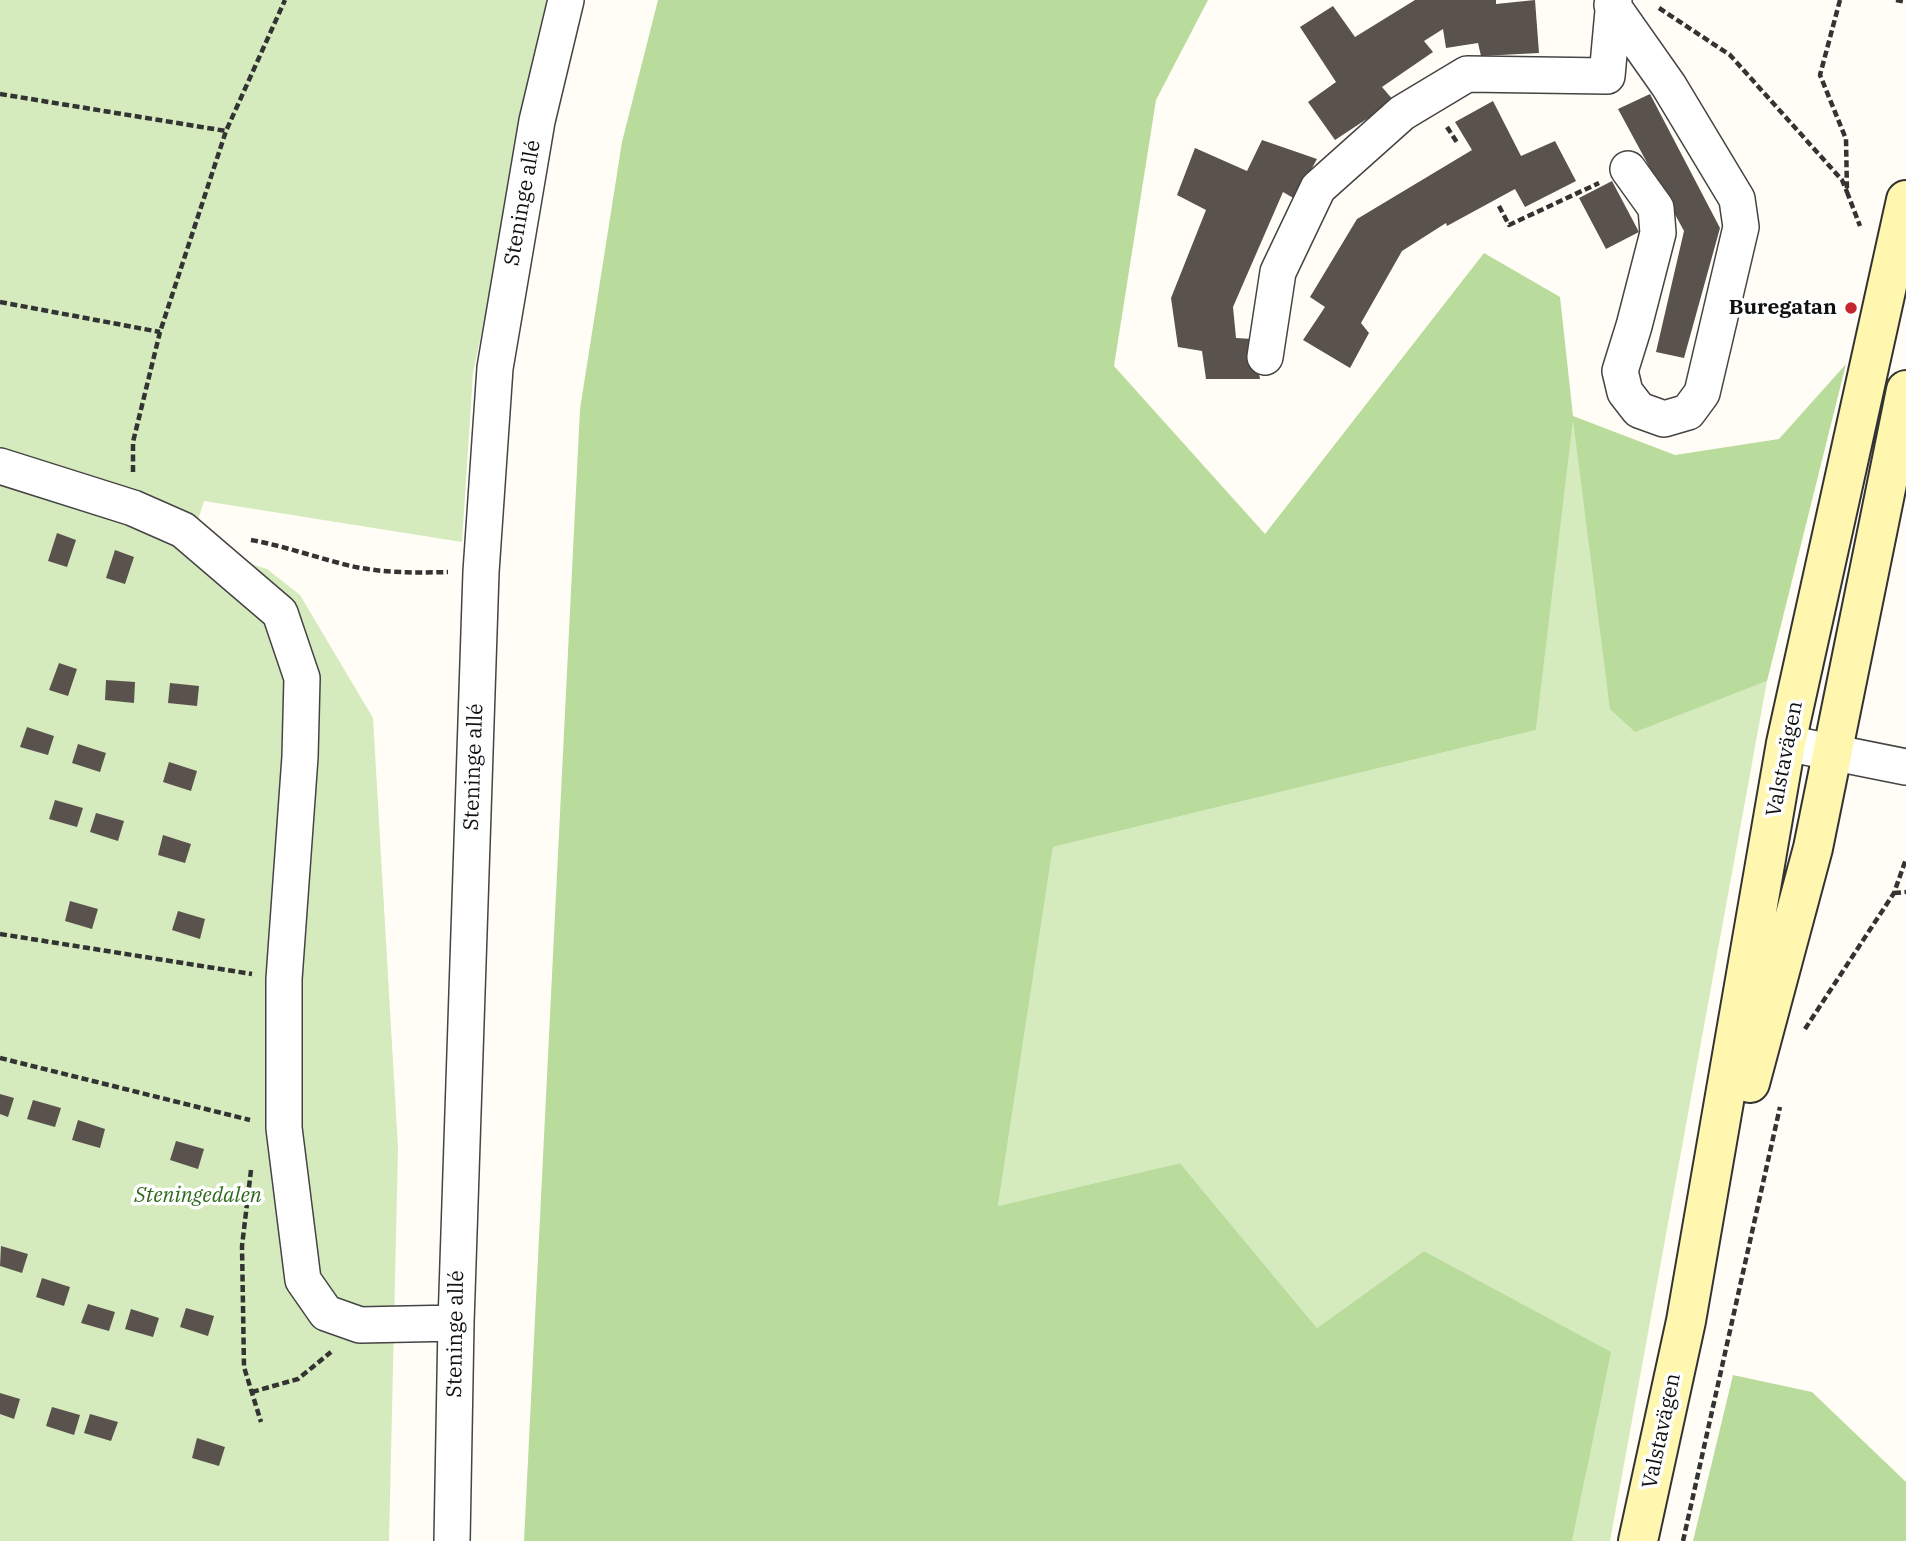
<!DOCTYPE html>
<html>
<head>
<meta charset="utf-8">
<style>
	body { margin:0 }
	canvas { display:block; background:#fffdf5 }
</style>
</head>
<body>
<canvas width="1906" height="1541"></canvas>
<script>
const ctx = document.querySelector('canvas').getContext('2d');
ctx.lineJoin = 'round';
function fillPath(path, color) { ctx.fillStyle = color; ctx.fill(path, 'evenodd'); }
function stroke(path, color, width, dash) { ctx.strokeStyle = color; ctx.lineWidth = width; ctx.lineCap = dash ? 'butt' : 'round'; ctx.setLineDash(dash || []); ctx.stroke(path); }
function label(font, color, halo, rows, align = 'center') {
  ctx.font = font + ' "IBM Plex Serif",serif'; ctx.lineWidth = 7; ctx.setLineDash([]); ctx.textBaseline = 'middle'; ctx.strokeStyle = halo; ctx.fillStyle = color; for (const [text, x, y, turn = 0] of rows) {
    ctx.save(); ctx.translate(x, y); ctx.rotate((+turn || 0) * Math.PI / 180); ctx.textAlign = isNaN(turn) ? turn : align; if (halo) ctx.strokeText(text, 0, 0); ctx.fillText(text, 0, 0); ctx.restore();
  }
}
fillPath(new Path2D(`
	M0,0H552L473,373L462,542L204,501L190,545L267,569L300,595L373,718L398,1148L389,1541H0Z
	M1573,416L1635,731L1767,681L1610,1541H1572L1610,1352L1424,1251L1317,1328L1180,1163L998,1206L1053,847L1536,730Z`), '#d5ebbd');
fillPath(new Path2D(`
	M658,0H1208L1156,100L1114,366L1265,534L1484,253L1560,297L1573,416L1675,455L1779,439L1846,364L1767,681L1635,732L1610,709L1573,420L1536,730L1053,847L998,1206L1180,1163L1317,1328L1424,1251L1611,1352L1572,1541H524L580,409L622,142Z
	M1733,1375L1812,1392L1906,1482V1541H1693Z`), '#b9dc9c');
fillPath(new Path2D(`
	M1415,0H1496V4L1535,0L1539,53L1481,56L1478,43L1446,48L1443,29L1424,41L1433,52L1382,87L1394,101L1335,140L1308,102L1336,82L1300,27L1333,6L1355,37Z
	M1650,94L1720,228L1684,358L1656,352L1684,231L1618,109Z
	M1493,101L1521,156L1555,141L1576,181L1525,207L1515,189L1447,226L1446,223L1402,251L1361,323L1369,333L1350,368L1303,340L1325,307L1310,297L1357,219L1472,150L1455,122Z
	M1262,140L1317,159L1295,199L1283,192L1233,307L1236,338L1253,339L1260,379H1206L1202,351L1178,347L1171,298L1206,210L1177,195L1195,148L1247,171Z
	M1612,181L1639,232L1606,249L1579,198Z
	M57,533L76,540L67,567L48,561Z
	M115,550L134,557L125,584L106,578Z
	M59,663L77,669L68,696L49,690Z
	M106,680L135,682L134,703L105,700Z
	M170,683L199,686L197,706L168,703Z
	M27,727L54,736L48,755L20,747Z
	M78,744L106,753L100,772L72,763Z
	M169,762L197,771L191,791L163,782Z
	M55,800L83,808L77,827L49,819Z
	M96,813L124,821L118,841L90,832Z
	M163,835L191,844L185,863L158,855Z
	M70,901L98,909L92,929L65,921Z
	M178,911L205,919L200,939L172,930Z
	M0,1094L14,1098L8,1117L0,1114Z
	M33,1100L61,1108L55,1127L27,1119Z
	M78,1120L105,1129L100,1148L72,1140Z
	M176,1141L204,1149L198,1169L170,1160Z
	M1,1246L28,1254L22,1273L0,1266Z
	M42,1278L70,1287L64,1306L36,1297Z
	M88,1304L115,1312L109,1331L81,1323Z
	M186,1308L214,1316L208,1336L180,1327Z
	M131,1309L159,1318L153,1337L125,1329Z
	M0,1393L20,1399L14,1419L0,1414Z
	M52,1407L80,1415L74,1435L46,1426Z
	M90,1414L118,1422L111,1441L84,1433Z
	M197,1438L225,1447L219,1466L192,1458Z`), '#5a524d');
const street = new Path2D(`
	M1612,5L1669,86L1737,199L1741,227L1702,393L1688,412L1664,419L1639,410L1625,392L1620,371L1634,326L1658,233L1656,208L1628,169
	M1265,357L1278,272L1318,188L1402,113L1467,74L1607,76L1614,0
	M0,466L133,508L183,530L280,613L302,678L300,757L284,979V1128L303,1280L326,1313L360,1325L456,1323
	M1786,743L1906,767
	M452,1541L456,1323L481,572L495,368L537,121L566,0`);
const secondary = new Path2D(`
	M1750,1083L1813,848L1906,390
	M1638,1541L1686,1321L1786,743L1906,200`);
stroke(street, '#444', 38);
stroke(secondary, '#333', 42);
stroke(new Path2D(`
	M1840,0L1820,75L1846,139L1847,192L1860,226
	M1896,0L1906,2
	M1659,8L1730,55L1842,180L1847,192
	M0,94L226,131
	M1447,127L1458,144
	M1499,206L1509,225L1599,183
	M0,302L160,332
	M133,472V442L160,332L226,131L285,0
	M251,540C285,546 317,558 351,566C382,573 416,573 448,572
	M1894,893L1906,892
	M0,934L252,974
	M1805,1029L1894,893L1906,859
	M0,1058L250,1120
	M251,1170L242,1246L244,1367L261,1422
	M252,1392L298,1379L331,1352
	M1683,1541L1780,1107`), '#333', 4.5, [7, 3.5]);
stroke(street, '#fff', 35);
stroke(secondary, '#fff6b0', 38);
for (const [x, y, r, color] of [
	[1851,308,7,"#c4262e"]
]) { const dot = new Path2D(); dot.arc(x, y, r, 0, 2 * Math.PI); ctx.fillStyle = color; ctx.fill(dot); stroke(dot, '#fff', 2.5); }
label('21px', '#111', '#fff', [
	["Steninge allé",523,203,-80],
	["Valstavägen",1785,759,-79],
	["Steninge allé",474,767,-88],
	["Steninge allé",456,1334,-89],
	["Valstavägen",1662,1431,-78]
]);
label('bold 21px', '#111', '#fff', [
	["Buregatan",1837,308]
], 'right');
label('italic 21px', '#2f6b1f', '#fff', [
	["Steningedalen",198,1196]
]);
</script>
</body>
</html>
